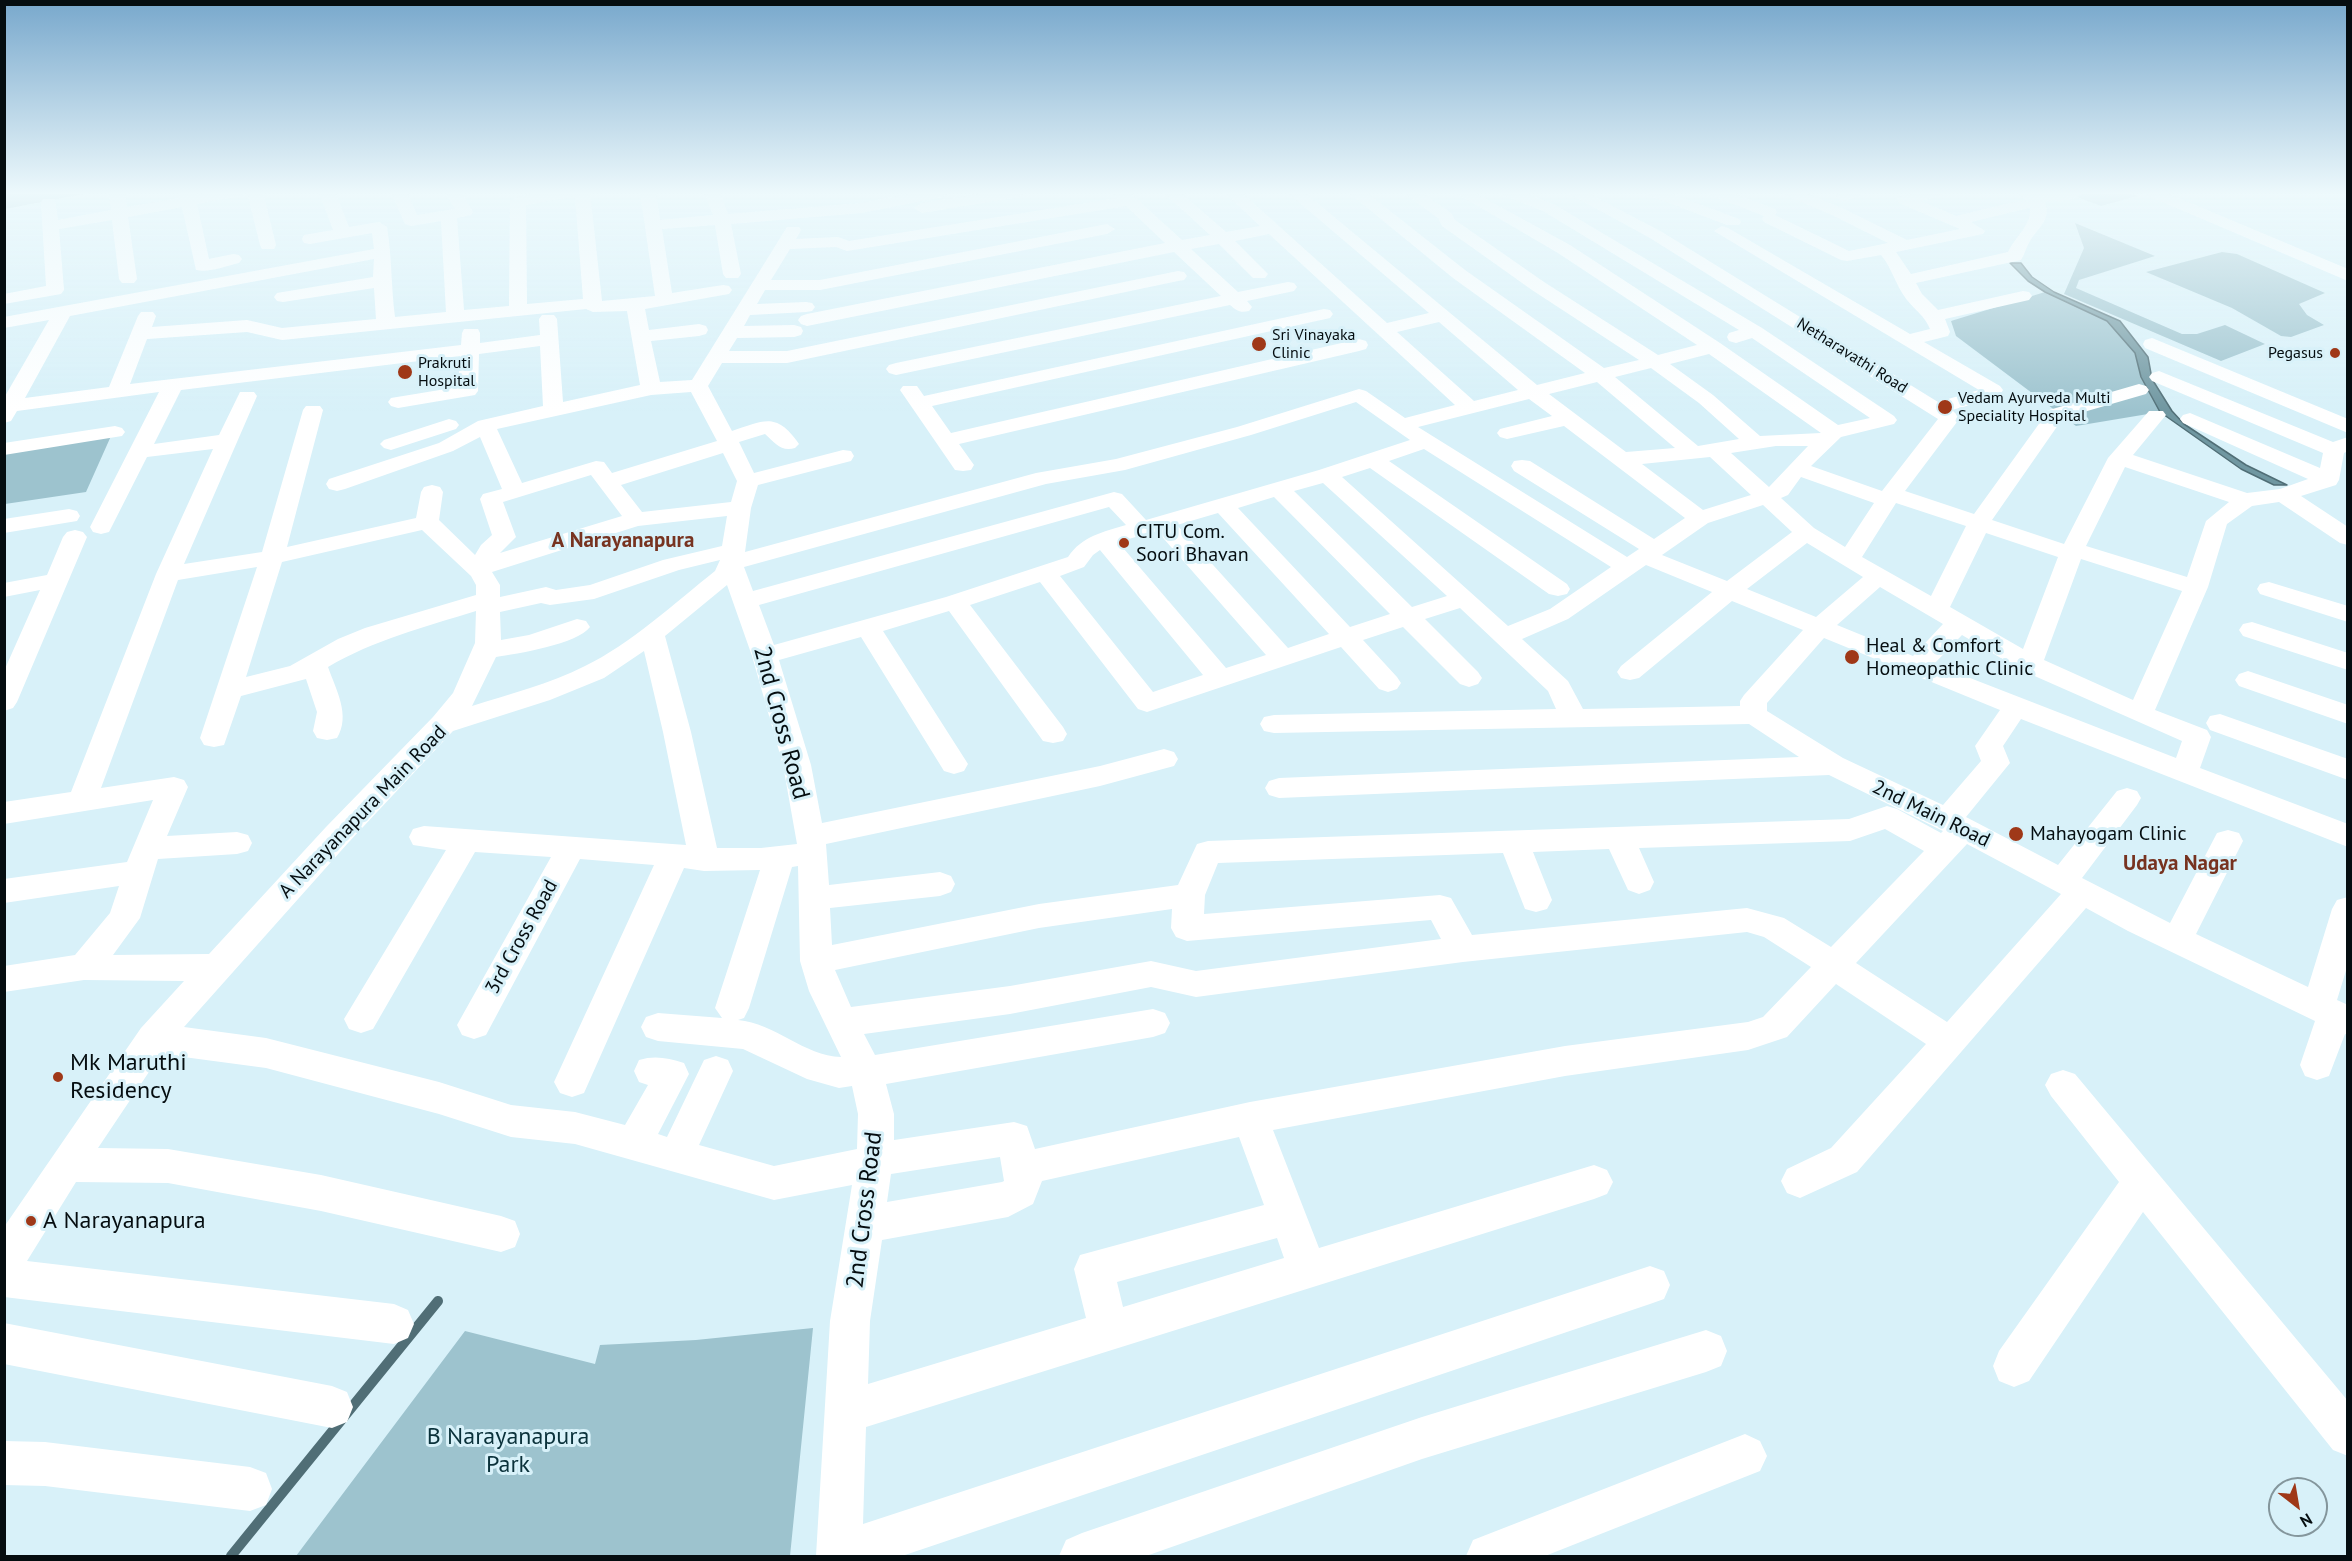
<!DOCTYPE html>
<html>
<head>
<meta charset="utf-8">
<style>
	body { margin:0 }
	#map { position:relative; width:2352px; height:1561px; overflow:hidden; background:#d8f1f9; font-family:"PT Sans",sans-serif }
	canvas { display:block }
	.frame { position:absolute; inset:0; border:6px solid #050d10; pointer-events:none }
	.north { position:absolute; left:2268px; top:1477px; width:60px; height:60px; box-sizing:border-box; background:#d8f1f9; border:2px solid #84969c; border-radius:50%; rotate:149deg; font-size:16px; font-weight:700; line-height:24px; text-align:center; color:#050d10 }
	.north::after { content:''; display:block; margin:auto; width:21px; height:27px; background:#9f3818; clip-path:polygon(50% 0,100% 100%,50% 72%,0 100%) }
</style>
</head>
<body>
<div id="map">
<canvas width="2352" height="1561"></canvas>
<div class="frame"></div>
<div class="north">N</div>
</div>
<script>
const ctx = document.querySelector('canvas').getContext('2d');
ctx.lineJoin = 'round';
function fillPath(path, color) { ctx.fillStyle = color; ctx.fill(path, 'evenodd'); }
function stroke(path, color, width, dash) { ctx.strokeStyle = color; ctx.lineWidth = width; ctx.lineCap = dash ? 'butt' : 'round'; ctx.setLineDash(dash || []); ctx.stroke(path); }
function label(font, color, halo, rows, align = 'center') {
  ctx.font = font + ' "PT Sans",sans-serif'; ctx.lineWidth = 6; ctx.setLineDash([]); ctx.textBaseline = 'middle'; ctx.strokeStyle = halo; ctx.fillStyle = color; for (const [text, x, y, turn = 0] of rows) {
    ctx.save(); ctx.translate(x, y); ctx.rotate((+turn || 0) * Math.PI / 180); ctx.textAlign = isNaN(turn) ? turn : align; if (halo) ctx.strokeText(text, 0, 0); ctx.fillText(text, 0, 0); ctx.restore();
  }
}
fillPath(new Path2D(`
	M5,192H94L5,209Z
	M2090,192H2125L2137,196L2101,206L2074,196Z
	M2075,223L2155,256L2079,280L2076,288L2182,334H2197L2225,325L2265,344L2221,361L2064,294L2084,248Z
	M2222,252L2237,254L2325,293L2299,304L2307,315L2324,325L2291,337L2281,336L2232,308L2146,272Z
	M2045,292L2107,321L2135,353L2141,377L2160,412L2076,426L1956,336L1951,321Z
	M111,436L86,492L5,504V452Z
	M813,1328L790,1556H296L465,1331L595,1364L600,1345L696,1340Z`), '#9dc3ce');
const water = new Path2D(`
	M2010,263H2021L2032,277L2054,292L2120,321L2148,357L2152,379L2172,411L2184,424L2246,465L2287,485H2274L2241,469L2160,412L2141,377L2135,353L2107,321L2045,292L2028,281Z`);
fillPath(water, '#7097a1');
stroke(water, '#506e76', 1.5);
stroke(new Path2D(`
	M231,1556L438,1301`), '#506e76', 10);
fillPath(new Path2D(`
	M109,192H125L127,207L180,198L179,192H195V195L212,192H246L243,195L197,204L209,259L233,254L239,255L242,259L239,263C226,266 209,273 196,270L182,207L128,217L137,279L134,283H122L119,279L112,220L59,229L64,290L61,294L4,304V294L46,286L41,202L43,199H55L58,220L111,210Z
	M247,192H263L276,245L274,249H262L260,245Z
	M319,192H335L349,227L379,222L387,227C392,257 391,287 395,317L446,312L441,221L411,226L405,224L391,192H407L417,215L455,209L445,192H461L473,212L471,215L457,218L464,310L509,306L510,202C522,189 572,192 590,192L602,301L655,296L640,192H656L660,220L713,215L704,192H720L728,214L861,203L918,192H950L942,197L861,213L731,224L741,274L738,278H726L723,274L715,225L662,229L672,293L723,285L729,286L732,290L729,294L723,295L645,309L649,330L699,324L706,326L708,330L706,334L699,336L651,341L660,382L692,380L787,227H799L801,230L796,239L838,237L849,241L1117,198L1112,192H1129L1182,240L1210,235L1163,192H1180L1226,232L1260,226L1224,192H1241L1387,323L1429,313L1287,192H1304L1537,385L1585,373L1453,278L1348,192H1366L1465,270L1604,368L1639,360L1532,290L1442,226L1438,218L1403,192H1421L1451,213L1455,220L1544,282L1658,355L1697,345L1558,253L1454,192H1473L1570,245L1720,343L1838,425L1870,418L1752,338L1736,343L1729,341L1727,337L1729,333L1739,330L1543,211L1503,195L1500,192H1522L1555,205L1762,328L1894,416L1897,420L1894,424L1841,437L1811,466L1882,491L1938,419L1650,238L1566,192H1586L1662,232L1938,402L1979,390L1714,231L1722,226L1728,228L1910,334L1930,329C1925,316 1915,310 1907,300C1896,286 1892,268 1881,255L1847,261L1841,260L1764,222L1762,219L1764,216L1710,195L1707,192H1729L1775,209L1777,212L1775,215L1849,251L1888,243L1832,215L1785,195L1782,192H1803L1844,209L1907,240L1960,229L1899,203L1897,200L1899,197L1919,192H1946L1943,195L1921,201L1956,216L2023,200L2029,203L2017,192H2084C2074,202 2057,201 2044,201C2053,219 2038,227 2030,241C2026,247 2025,254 2021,260L1916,283L1922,294L1938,310L2023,291L2029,292L2032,296L2029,300L1945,319L1950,332L1948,336L1924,342L2000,386L2003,390L1999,397L1952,410L1960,418L1905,491L1974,514L2049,410L2139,384L2146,386L2149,390L2146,394L2063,418L1992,520L2064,544L2108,458L2149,411H2163L2166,415L2133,455L2247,493L2280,489L2308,479L2183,423L2180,419L2183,415L2190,413L2320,468L2323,453L2152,381L2149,377L2152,373L2159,371L2333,442L2348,437V451L2344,453L2339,480L2336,485L2301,496L2348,527V545L2340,543L2279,502L2252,506L2227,524L2208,587L2155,710L2207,730L2211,737L2200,768L2348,824V847L2021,719L2003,746L2010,763L1966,817L2058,865L2117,791L2127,788L2137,791L2141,798L2137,805L2082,878L2170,923L2217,833L2228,830L2239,833L2243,841L2196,934L2308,987L2332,909L2337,900L2348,897V964L2337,1000L2348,1005V1035L2345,1034L2329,1076L2317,1080L2305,1076L2300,1065L2315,1021L2128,931L2086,908L1857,1172L1800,1198L1787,1193L1781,1181L1787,1169L1831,1148L1926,1044L1836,984L1787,1037L1748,1050L1565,1076L1273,1130L1319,1248L1594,1165L1607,1170L1613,1182L1607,1194L1594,1199L866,1427L863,1524L1650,1266L1664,1271L1670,1285L1664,1299L1650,1304L902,1556H816L830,1321L852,1185L774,1200L575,1144L511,1137L439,1114L266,1068L161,1054L98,1148L168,1149L321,1175L501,1216L515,1221L520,1234L515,1247L501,1252L321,1211L168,1183L76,1182L27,1261L394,1304L408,1310L414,1324L408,1338L394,1344L4,1297V1227L141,1028L184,981L84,980L4,992V966L75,955L110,913L119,886L4,903V879L127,862L153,800L4,824V802L71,792L156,574L213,449L147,457L109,532L101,534L93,532L90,527L159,392L17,411L11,421L4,423V398L49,320L4,328V317L374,249L372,233L310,244L304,243L302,239L304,235L333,230ZM575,196L583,299L527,304L526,205ZM1126,206L1165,243L807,314L801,316L798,320L801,324L807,326L1174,252L1221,296L896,363L889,365L886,369L889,373L896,375L1230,305C1237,311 1240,313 1249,311L1252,307L1247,301L1294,291L1297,287L1294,283L1288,282L1238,292L1191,249L1219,244L1253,278H1265L1268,274L1235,241L1269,234L1455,405L1405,418L1366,391L1359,389L1237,427L1116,459L1036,473L745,552L751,508L758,485L851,461L854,456L851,451L843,450L754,473L739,442L765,434C775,443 781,452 795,448L799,444C776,411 764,421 732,431L708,386L722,363H787L1178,281L1184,280L1187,276L1184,272L1178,271L787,351H729L737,338L794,337L801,335L803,331L801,327L794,325L744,326L750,315L806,312L812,311L815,307L812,303L806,302L757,304L765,290H820L1107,234L1115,229L1107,224L820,280H771L790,249L836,247L847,251ZM2030,206C2033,224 2015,237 2008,252L1911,274L1896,252L1983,234L1985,231L1971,222L2029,208ZM374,259L373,277L277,293L274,297L277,301L283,302L374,288L376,319L282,328L247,320L152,327L156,316L153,312H141L138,316L109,387L25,398L70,316ZM586,309L593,312L627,311L640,385L563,402L557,319L554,315H542L539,319L540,335L480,343V333L478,329H464L462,333L461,345L130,384L147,339L247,332L282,340ZM1439,322L1518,390L1474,401L1397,332ZM540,346L543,406L478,421L439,443L329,479L326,484L329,489L337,491L345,489L453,451L480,437L502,489L483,494L480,499L492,535L481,545L475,555L439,520L443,492L440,487L432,485L424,487L421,492L416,518L287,547L323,410L320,406H306L303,410L262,552L184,564L257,396L254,392H240L219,435L154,444L181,390L460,356L458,387L391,398L388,402L391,406L398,408L475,395L478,391L479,354ZM1709,354L1821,433L1760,436L1713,395L1670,364ZM1651,368L1699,403L1739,439L1698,446L1615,377ZM1597,382L1675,448L1626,452L1549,394ZM691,392L717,441L612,473L604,462L596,461L522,483L497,429L651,395ZM1529,399L1552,416L1500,429L1497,433L1500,437L1507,439L1564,426L1685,518L1654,539L1530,461L1522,460L1514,461L1511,466L1514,471L1639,549L1627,557L1418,427ZM1356,402L1410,440L1319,470L1146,520L1122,494L1114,492L753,591L744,567L1046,484L1125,470L1251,435ZM1776,446H1808L1769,487L1731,453ZM1424,449L1611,567L1550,609L1508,626L1342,477L1370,468L1549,594L1558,596L1567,594L1570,589L1567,584L1389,461ZM723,453L737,481L731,502L642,512L621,485ZM1710,457L1751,495L1703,510L1642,464ZM2125,467L2229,502L2206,521L2187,577L2086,546ZM591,475L622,516L500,553L516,537L503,502ZM1801,477L1874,503L1845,547L1814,528L1781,498L1788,495ZM1323,483L1447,596L1412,607L1294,491ZM1274,497L1390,614L1350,627L1238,508ZM1896,503L1966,526L1931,596L1862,557ZM1763,505L1792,532L1727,581L1662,555L1708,523ZM1109,507L1126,525C1103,532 1082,536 1068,557L946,597L774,645L759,605ZM1218,513L1329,634L1288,648L1177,525ZM727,516L722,546L663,560L590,585L556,590L546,587L500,597V585L492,572L638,526ZM422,530L471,576L476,585V595L365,628L338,639L290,666L246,677L282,562ZM1157,531L1266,655L1226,668L1118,542ZM1986,533L2058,557L2023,649L1950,607ZM1807,543L1863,577L1816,617L1747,589ZM1100,550L1203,675L1153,692L1060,576L1084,567L1093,555ZM2081,559L2182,591L2133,700L2044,660ZM720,560L715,571C676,602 629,645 585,666C549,684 510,694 472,706L496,657C516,654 578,644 590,627L586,621L577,619L529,635L501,640L500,612L541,603L550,605L594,599L679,570ZM1646,565L1712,592L1621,666L1617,672L1621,678L1630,680L1639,678L1732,601L1803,630L1744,695L1740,701V706L1583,709L1568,681L1522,639L1568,619ZM257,567L200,738L204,745L214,747L224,745L241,696L306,679L317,712L313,731L317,738L327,740L337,738C351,715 336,690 328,667C374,640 424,627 476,611L475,643L453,693L433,717L326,827L209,954L113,955L140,918L158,859L237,854L248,851L252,843L248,835L237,832L167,836L188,787L184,780L174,777L101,788L178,580ZM1040,582L1138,709L1147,712L1341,647L1379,689L1388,692L1397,689L1401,683L1397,677L1363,640L1403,627L1460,684L1469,687L1478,684L1482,678L1478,672L1425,619L1460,608L1548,691L1556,709L1274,715L1264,717L1260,724L1264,731L1274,733L1749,724L1799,757L1279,778L1269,781L1265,788L1269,795L1279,798L1829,775L1943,831L1941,833L1897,809L1887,806L1849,819L1208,841L1197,844L1178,885L1039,904L832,945L830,908L940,896L951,892L955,884L951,876L940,872L829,885L826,844L1100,786L1174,766L1178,759L1174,752L1164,749L1100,766L822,823L811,765L779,660L861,637L944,771L954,774L964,771L968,764L883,631L949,611L1043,741L1053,743L1063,741L1067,734L1063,727L970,605ZM727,585L752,656L783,765L797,844L761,848H717L691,732L665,636ZM1880,587L1943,624L1913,656L1837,625ZM1962,635L2021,670L2182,741L2176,758L1934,664ZM1824,638L2000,710L1975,746L1981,761L1943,805L1843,758L1767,711V703ZM644,651L663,732L686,845L424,826L413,829L409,837L413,845L446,850L344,1019L349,1029L361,1033L373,1029L475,852L551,857L457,1025L462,1035L474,1039L486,1035L580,859L654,865L554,1082L560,1093L572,1097L584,1093L684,868L704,871L760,870L715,1008L722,1018L658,1013L646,1017L641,1027L646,1037L658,1041L743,1049L807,1079L839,1088L852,1086L858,1114L857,1149L774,1166L699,1145L733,1071L728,1060L716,1056L704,1060L667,1137L658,1134L689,1074L684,1063C668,1058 655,1055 639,1060L634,1071L639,1082L648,1085L625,1125L575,1112L511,1105L439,1082L266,1038L184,1027L348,843L453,731L550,700L604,678ZM1885,829L1924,851L1831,947L1784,918L1747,908L1472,935L1451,898L1440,895L1204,914L1205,895L1218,863L1503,853L1525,909L1536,912L1547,909L1552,900L1533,852L1609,849L1628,890L1639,894L1650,890L1654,882L1639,848L1850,841ZM1967,844L2061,894L1947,1022L1856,963ZM798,866L800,961L809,991L841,1057C804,1056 775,1023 738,1020L744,1018L749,1008L792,867ZM1172,909L1171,928L1176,937L1187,941L1431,920L1441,939L1196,971L1151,961L1010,986L851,1007L835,970L1039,928ZM1747,932L1764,937L1811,967L1763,1017L1748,1022L1565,1046L1250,1102L1035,1149L1027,1126L1014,1122L894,1140V1114L886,1084L1153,1037L1165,1033L1170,1023L1165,1013L1153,1009L875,1055L864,1034L1010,1014L1151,987L1196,997L1463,962ZM1239,1137L1264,1205L1080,1255L1074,1269L1086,1318L868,1384L870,1321L882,1240L1008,1217L1033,1204L1042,1181ZM1000,1157L1004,1181L1002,1182L887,1202L891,1174ZM1277,1238L1284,1258L1123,1307L1117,1282Z
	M990,192H1026L1018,197L922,213L914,208L922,203Z
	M1645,192H1667L1739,219L1741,222L1739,225H1727L1648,195Z
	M1864,192L1861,195L1843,201L1835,196L1840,192Z
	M2143,192H2164L2348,269V281L2146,195Z
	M1324,309L1330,310L1333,314L1330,318L932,406L951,433L1359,339L1366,341L1368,345L1366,349L1359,351L959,444L974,465L971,470L963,471L955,470L900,390L903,386H917L924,396Z
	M2152,338L2348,419V433L2145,348L2143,344L2145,340Z
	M449,419L456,421L459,425L456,429L391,450L384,448L380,444L384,440Z
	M115,426L122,428L125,432L122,436L4,455V443Z
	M69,509L77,511L80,516L77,521L4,533V519Z
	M75,530L83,532L87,537L17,702L13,708L4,711V671L40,590L4,597V583L47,575L63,537L67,532Z
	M2269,582L2348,606V622L2260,594L2257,589L2260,584Z
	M2252,622L2348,653V670L2243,636L2239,630L2243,624Z
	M2248,671L2348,705V724L2239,686L2235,680L2239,674Z
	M2220,714L2348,759V780L2210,730L2206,723L2210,716Z
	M2063,1070L2075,1074L2348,1401V1456L2333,1450L2143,1212L2029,1381L2014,1387L1999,1381L1993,1366L1999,1351L2119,1182L2051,1096L2045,1085L2051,1074Z
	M4,1323L332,1386L347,1392L353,1407L347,1422L332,1428L4,1364Z
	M1706,1330L1721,1336L1727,1351L1721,1366L1706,1372L1422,1459L1146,1556H1059L1066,1540L1082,1533L1422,1417Z
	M1745,1434L1760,1441L1767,1456L1760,1471L1545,1556H1466L1473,1540Z
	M4,1441L45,1442L250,1467L266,1473L272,1489L266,1505L250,1511L45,1486L4,1485Z`), '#fff');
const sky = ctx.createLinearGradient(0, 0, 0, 411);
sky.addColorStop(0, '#78a8cc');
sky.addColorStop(0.47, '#edf9fc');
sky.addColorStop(1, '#edf9fc00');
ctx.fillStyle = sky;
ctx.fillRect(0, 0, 2352, 411);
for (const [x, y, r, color] of [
	[1259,344,8,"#9f3818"],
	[2335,353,6,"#9f3818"],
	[405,372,8,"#9f3818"],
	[1945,407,8,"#9f3818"],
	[1124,543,6,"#9f3818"],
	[1852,657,8,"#9f3818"],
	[2016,834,8,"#9f3818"],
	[58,1077,6,"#9f3818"],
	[31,1221,6,"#9f3818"]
]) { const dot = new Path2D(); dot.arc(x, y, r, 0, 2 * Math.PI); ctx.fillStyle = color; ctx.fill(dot); stroke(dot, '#d8f1f9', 2); }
label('16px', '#050d10', '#d8f1f9', [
	["Sri Vinayaka",1272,335],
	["Clinic",1272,353],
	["Pegasus",2323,353,"right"],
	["Prakruti",418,363],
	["Hospital",418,381],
	["Vedam Ayurveda Multi",1958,398],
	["Speciality Hospital",1958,416]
], 'left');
label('16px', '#050d10', '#d8f1f9', [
	["Netharavathi Road",1852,356,32]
]);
label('20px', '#050d10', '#d8f1f9', [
	["CITU Com.",1136,532],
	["Soori Bhavan",1136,555],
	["Heal & Comfort",1866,646],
	["Homeopathic Clinic",1866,669],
	["Mahayogam Clinic",2030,834]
], 'left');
label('20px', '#050d10', '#d8f1f9', [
	["A Narayanapura Main Road",363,812,-46],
	["2nd Main Road",1931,814,26],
	["3rd Cross Road",522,937,-61]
]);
label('bold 21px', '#773320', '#d8f1f9', [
	["A Narayanapura",623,541],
	["Udaya Nagar",2180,864]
]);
label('24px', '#050d10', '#d8f1f9', [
	["2nd Cross Road",781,723,75],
	["2nd Cross Road",865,1210,-83]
]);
label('24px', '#050d10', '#d8f1f9', [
	["Mk Maruthi",70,1063],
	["Residency",70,1091],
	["A Narayanapura",43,1221]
], 'left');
label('24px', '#0a313a', '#d8f1f9', [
	["B Narayanapura",508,1437],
	["Park",508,1465]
]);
</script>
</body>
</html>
